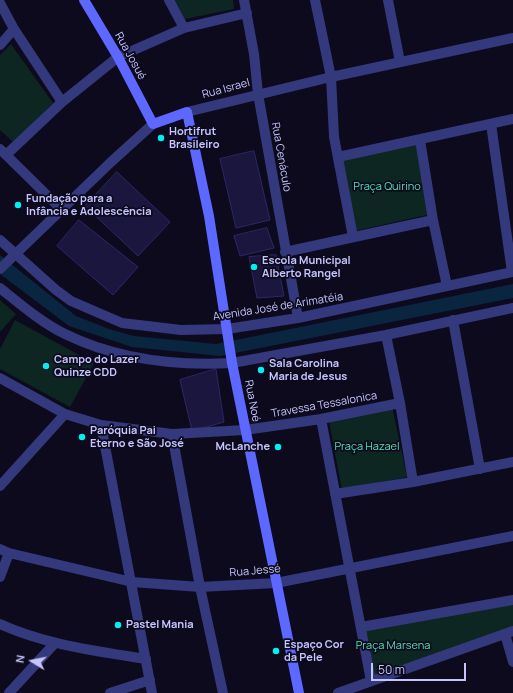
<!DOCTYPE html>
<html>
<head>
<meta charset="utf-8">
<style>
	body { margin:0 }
	#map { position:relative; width:513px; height:693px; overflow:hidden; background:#0c0a1c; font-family:Manrope,sans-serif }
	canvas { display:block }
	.north { position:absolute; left:12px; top:641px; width:40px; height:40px; -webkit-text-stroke:3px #0c0a1c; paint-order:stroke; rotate:280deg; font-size:11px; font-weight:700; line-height:16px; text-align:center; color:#c6c5ff }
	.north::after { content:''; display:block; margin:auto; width:14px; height:18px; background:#c6c5ff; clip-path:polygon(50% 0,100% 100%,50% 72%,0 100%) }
	.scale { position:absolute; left:371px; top:663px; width:95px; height:18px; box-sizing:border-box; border:2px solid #c6c5ff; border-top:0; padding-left:5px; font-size:12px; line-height:14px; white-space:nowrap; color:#c6c5ff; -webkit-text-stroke:3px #0c0a1c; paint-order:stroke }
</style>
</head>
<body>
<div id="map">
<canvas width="513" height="693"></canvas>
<div class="north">N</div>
<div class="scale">50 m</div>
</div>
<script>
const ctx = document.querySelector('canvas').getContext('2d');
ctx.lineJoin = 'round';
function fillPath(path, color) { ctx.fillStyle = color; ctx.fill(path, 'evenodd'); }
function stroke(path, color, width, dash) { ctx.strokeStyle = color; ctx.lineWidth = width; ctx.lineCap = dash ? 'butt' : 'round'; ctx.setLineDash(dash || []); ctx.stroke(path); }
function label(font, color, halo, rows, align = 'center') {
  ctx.font = font + ' Manrope,sans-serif'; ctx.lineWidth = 3.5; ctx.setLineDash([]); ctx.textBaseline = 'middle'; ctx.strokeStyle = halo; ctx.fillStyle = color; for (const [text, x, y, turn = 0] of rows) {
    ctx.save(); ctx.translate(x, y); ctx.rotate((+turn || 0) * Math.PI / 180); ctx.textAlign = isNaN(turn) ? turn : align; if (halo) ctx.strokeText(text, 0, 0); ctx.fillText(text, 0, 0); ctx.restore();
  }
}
fillPath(new Path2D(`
	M175,0H233L234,9L185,19Z
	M11,44L53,103L13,142L0,130V55Z
	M420,143L431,214L355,231L341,159Z
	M0,300L16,314L0,332Z
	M15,320L94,363L70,407L0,369V349Z
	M392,406L407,477L342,490L328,416Z
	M513,598V629L375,677L366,628Z`), '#0d2622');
fillPath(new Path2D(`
	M0,255L76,316L109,329L134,336L216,344L513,284V298L220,356L132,347L69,326L0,274Z`), '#0a2540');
const building = new Path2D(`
	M254,151L270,220L236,228L220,159Z
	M117,172L170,222L138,256L85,206Z
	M79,220L138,267L113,295L57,246Z
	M267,228L274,248L240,256L234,236Z
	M276,255L284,296L257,298L249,257Z
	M216,369L224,422L192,431L180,380Z`);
fillPath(building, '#1a163d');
stroke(building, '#2e2769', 1);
stroke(new Path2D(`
	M169,0L184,28
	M244,0L254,54L258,94L298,318
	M315,0L331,77L334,137L353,237
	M388,0L400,62
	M0,3L14,29L62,102
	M0,45L14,29
	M187,112L331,77L513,38
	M491,124L512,272
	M420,140L433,220L447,286
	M0,149L62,210
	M6,155L62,102L118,57L184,28L247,13
	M338,157L513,119
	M0,240L56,290L71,301L122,323L181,330L227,329L298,318L513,272
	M285,252L433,220
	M0,269L111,162L153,124
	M0,288C20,304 42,323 65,334C116,359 176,366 232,363L386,335L513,308
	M453,320L480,469
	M386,335L400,403L413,482
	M0,378L65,414L101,425L172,434L245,430L321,419L400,403
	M321,419L371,681
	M101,425L152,693
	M172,434L200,587L223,693
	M0,486L65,414
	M335,494L413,482L513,462
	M0,549L9,553L132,582L200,587L276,583L513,536
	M0,577L9,553
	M0,624C46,645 97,651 146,659
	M361,627L513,600
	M505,634L513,662
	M9,693L55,643
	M110,693L150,680
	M338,693L513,631`), '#34387c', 10);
stroke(new Path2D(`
	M84,0L118,57L153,124L187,112L209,216L232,363L299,693`), '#5c68ff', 10);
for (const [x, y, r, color] of [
	[161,138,4,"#00f0f0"],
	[18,205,4,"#00f0f0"],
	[254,267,4,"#00f0f0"],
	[46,366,4,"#00f0f0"],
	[261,370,4,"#00f0f0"],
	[82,437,4,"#00f0f0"],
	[278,447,4,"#00f0f0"],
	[118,625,4,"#00f0f0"],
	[276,651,4,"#00f0f0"]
]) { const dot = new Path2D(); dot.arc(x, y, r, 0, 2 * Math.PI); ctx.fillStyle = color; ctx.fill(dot); stroke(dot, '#0c0a1c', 1.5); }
label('11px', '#c6c5ff', '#0c0a1c', [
	["Rua Josué",130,56,61],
	["Rua Israel",226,89,-15],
	["Rua Cenáculo",281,157,80],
	["Avenida José de Arimatéia",278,307,-9],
	["Rua Noé",252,401,79],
	["Travessa Tessalonica",324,405,-10],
	["Rua Jessé",255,571,-5]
]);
label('bold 11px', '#c6c5ff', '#0c0a1c', [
	["Hortifrut",169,132],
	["Brasileiro",169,145],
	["Fundação para a",26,199],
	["Infância e Adolescência",26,212],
	["Escola Municipal",262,261],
	["Alberto Rangel",262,274],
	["Campo do Lazer",54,360],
	["Quinze CDD",54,373],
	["Sala Carolina",269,364],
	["Maria de Jesus",269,377],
	["Paróquia Pai",90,431],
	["Eterno e São José",90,444],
	["McLanche",270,447,"right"],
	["Pastel Mania",126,625],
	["Espaço Cor",284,645],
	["da Pele",284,658]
], 'left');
label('11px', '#50e0ae', '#0c0a1c', [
	["Praça Quirino",387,187],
	["Praça Hazael",367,447],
	["Praça Marsena",393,646]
]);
</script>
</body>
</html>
